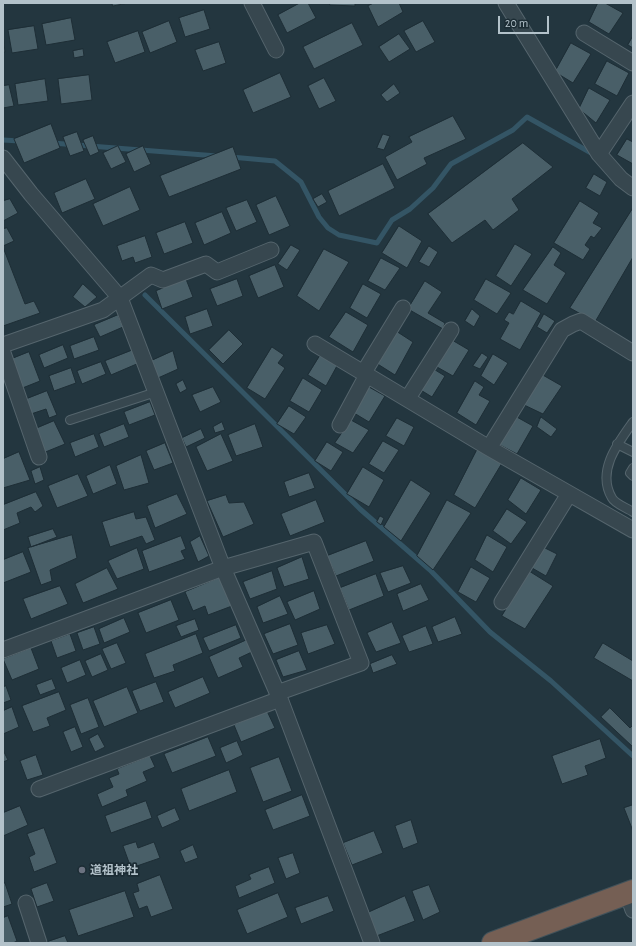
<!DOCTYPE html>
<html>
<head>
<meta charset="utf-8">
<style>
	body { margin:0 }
	#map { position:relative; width:636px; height:946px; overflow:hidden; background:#23363f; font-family:"Alegreya Sans",sans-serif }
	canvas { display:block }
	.frame { position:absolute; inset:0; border:4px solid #b3c2ca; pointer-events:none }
	.scale { position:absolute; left:498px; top:16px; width:51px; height:18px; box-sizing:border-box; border:2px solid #b3c2ca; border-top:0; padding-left:5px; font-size:12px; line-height:14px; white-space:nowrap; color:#b3c2ca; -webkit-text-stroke:3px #1c2c34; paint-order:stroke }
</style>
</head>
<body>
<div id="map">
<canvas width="636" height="946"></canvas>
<div class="frame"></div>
<div class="scale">20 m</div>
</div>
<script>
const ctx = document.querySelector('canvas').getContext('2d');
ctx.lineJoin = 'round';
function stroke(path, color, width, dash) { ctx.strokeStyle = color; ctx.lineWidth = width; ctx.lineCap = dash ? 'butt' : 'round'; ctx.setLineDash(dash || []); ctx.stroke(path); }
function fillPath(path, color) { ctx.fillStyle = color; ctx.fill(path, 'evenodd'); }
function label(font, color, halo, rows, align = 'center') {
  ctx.font = font + ' "Alegreya Sans","Noto Sans JP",sans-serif'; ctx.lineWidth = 3.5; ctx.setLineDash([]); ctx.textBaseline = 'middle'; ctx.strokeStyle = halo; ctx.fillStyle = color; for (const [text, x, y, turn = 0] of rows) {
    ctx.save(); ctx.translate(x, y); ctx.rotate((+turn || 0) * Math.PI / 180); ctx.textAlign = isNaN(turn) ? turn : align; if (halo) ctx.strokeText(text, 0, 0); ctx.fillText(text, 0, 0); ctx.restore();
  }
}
stroke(new Path2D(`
	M3,140L20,141
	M52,143L217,156
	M231,157L275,161L301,182L319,217L328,228L339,235L377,243L392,220L410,209L433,188L451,164L513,130L527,117L593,154
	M145,295L360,509L430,570L490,632L551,681L633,756`), '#345565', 5);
const building = new Path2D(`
	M112,3H128L113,6Z
	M300,3H308L316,18L287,33L278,15Z
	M330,3H355V6L330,5Z
	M374,3H399L403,12L378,27L368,6Z
	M598,3H605L623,13L609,34L589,22Z
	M204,10L210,29L185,37L179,18Z
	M71,18L75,40L46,45L42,24Z
	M169,21L177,42L150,53L142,32Z
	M423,21L435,42L416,52L404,31Z
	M352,23L363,45L314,69L303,47Z
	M34,26L38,49L12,53L8,30Z
	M138,31L145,52L115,63L107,42Z
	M3,34L5,52H3Z
	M399,34L410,49L389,62L379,47Z
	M633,36V48L628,45Z
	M219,42L226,63L203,71L195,50Z
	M571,43L591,54L573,83L555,72Z
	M83,49L84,56L74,58L73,51Z
	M607,61L629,73L617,96L595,84Z
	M280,73L291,97L253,113L243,90Z
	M89,75L92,100L61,104L58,79Z
	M324,78L336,101L319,109L308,86Z
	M45,79L48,101L18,105L15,84Z
	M394,84L400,93L387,102L381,95Z
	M9,85L14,106L3,108V86Z
	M589,88L610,100L596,123L579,109Z
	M453,116L466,139L424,158L427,164L397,180L385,157L412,142L409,137Z
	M51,124L60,148L24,163L14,139Z
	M77,132L84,151L70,156L63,137Z
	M383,134L390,136L384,150L377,148Z
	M93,136L99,152L90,156L83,140Z
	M627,139L633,142V164L617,155Z
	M523,143L553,167L512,199L519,210L493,230L485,220L452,243L428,214Z
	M118,146L126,162L111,169L103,153Z
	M143,146L151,164L134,172L126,154Z
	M233,147L241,169L169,197L160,176Z
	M383,164L395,188L339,216L328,191Z
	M594,174L607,182L600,196L586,188Z
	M86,179L95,199L62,213L54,193Z
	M130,187L140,210L103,226L93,204Z
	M322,194L327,202L318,207L313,199Z
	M276,196L290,226L269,235L256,205Z
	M10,199L18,213L3,221V201Z
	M247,200L257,222L236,231L226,208Z
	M580,201L599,213L593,223L602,228L594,238L591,236L585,245L590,249L583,260L554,243Z
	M633,208V257L595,322L570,308Z
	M222,212L231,233L204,245L195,223Z
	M185,222L193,243L164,254L156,233Z
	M399,226L422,241L407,268L382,253Z
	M7,228L14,241L3,246V229Z
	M145,236L152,257L135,263L133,257L122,261L117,246Z
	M515,244L532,254L511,286L496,276Z
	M291,245L300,250L287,270L278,264Z
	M429,246L438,252L429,267L419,262Z
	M3,247L25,304L34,301L40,313L3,326Z
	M553,247L561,253L554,265L566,273L547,304L523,290Z
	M324,249L349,262L319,311L297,296Z
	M381,258L400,268L385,290L368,281Z
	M275,265L284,287L258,298L249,276Z
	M186,279L193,297L162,309L156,291Z
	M237,279L243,296L217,306L210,289Z
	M486,279L511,293L497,314L474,300Z
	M425,281L442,292L428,313L445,323L443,329L408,309Z
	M83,284L97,297L85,307L73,297Z
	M363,284L381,294L367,318L350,308Z
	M521,301L541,313L520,350L500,339L509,323L504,320L509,312L513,314Z
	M207,309L213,326L190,334L185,317Z
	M472,309L480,316L474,327L465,321Z
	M346,312L368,325L353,352L329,337Z
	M544,314L555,321L547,333L537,327Z
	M118,315L123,327L100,337L94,325Z
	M229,330L243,344L223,364L209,350Z
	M396,331L413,342L395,375L376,363Z
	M94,337L99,350L74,359L70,346Z
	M452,340L469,350L453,376L437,367Z
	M63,345L68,358L44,368L39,355Z
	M272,347L284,355L278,363L285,368L265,399L247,388Z
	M133,350L139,363L111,375L105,361Z
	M173,351L178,369L158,378L151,361Z
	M29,352L40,381L20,389L9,360Z
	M482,353L488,357L480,369L473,366Z
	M321,354L338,364L326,386L308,375Z
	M493,354L508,363L494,385L481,376Z
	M101,362L106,374L82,384L77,371Z
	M71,368L76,383L54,391L49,376Z
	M432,368L445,376L432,397L419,389Z
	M541,374L562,386L543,414L522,404Z
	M303,378L322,390L309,412L290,401Z
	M183,380L187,389L180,393L176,384Z
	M475,381L484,387L479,395L490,401L476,425L457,413Z
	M213,387L221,402L200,412L192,395Z
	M369,387L385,396L369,422L354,413Z
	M47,391L57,415L49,418L46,409L28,415L24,400Z
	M150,402L155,415L129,425L124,412Z
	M289,406L306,417L294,434L277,424Z
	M515,416L533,426L517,454L498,444Z
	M541,417L557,429L551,437L537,427Z
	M397,418L414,427L404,446L386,436Z
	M351,420L369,430L353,453L335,443Z
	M54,421L65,444L43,453L35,429Z
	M222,422L225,430L215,433L213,427Z
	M124,424L129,437L104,447L99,434Z
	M255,424L263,447L236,456L228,435Z
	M201,429L205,438L186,447L182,438Z
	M94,434L99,447L75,457L70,443Z
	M221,434L233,461L207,471L196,447Z
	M383,441L399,450L384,473L369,464Z
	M327,442L343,452L331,471L315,461Z
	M165,443L173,463L154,470L146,451Z
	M478,448L502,463L475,508L454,495Z
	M19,452L30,480L3,488V459Z
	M141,455L149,483L124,490L116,466Z
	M110,465L117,484L93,494L86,476Z
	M40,467L44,480L35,484L31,471Z
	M363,467L384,480L369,507L347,494Z
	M309,473L315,488L289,497L284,482Z
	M78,474L88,496L57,508L48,486Z
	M521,478L541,490L526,514L508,500Z
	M411,480L431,493L401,541L384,527Z
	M36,492L43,506L35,512L31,507L17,513L20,523L3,530V505Z
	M177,494L187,514L155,528L147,506Z
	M226,495L229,503L244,502L254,524L223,537L207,501Z
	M316,500L325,522L290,536L281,514Z
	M447,500L471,513L433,570L417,556Z
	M507,509L527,522L511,544L493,531Z
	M134,512L136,519L146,517L155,540L146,544L142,536L110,547L102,522Z
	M380,516L384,518L381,525L377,522Z
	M53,529L57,537L31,547L28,537Z
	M72,535L77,558L50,570L52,581L41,585L28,548Z
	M487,535L507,547L493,572L475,560Z
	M181,536L186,549L181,551L185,559L149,572L142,551Z
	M200,536L209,556L198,562L190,542Z
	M366,541L374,561L336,576L327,556Z
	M543,547L557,554L546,576L532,568Z
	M137,548L144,569L117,579L108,561Z
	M23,552L31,572L3,583V560Z
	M302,557L309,579L284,587L277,568Z
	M403,566L411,583L388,592L380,573Z
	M471,567L490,578L476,602L458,592Z
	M107,568L118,589L83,603L75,584Z
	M272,571L277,589L250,599L243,582Z
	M529,571L553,586L525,629L502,616Z
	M376,574L384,596L349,610L340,588Z
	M221,577L232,606L208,615L205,606L193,611L185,592Z
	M421,584L429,600L403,611L397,594Z
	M60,586L68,604L31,619L23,599Z
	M314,591L320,609L295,620L287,602Z
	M280,596L288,614L263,623L257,607Z
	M171,600L179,620L146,633L138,613Z
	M455,617L462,634L438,642L432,627Z
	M124,618L130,632L104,643L99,629Z
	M195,619L199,630L181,637L176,626Z
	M392,622L401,643L376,652L367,633Z
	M290,624L298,645L273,654L264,634Z
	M236,625L241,638L209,651L203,638Z
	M327,625L335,644L308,654L301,633Z
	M426,626L433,644L409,652L402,636Z
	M94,627L100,644L83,650L77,633Z
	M70,634L76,651L57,658L51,641Z
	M196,634L203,653L173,665L175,671L154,678L145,654Z
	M249,639L254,651L239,658L243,667L218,678L209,657Z
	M117,643L126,663L111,669L102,649Z
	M603,643L633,661V681L594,658Z
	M31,648L39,669L12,680L3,659Z
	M299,651L307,670L283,677L276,660Z
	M101,654L108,670L92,677L85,661Z
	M392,655L397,664L373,673L370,664Z
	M80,660L86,675L67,683L61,668Z
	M203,677L210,693L175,708L168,692Z
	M52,679L56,689L40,695L36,685Z
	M156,682L164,702L140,711L132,691Z
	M6,686L11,700L3,703V687Z
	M127,687L138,713L104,727L93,701Z
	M59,692L66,710L47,718L50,726L33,732L22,706Z
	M88,698L99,727L81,734L70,705Z
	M12,707L19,727L3,734V711Z
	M610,708L630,728L633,725V747L601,717Z
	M267,711L275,728L241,742L234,725Z
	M75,727L83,747L71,752L63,732Z
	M98,734L105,747L95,752L89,739Z
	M208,737L216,756L172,773L164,754Z
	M600,739L606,758L585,766L588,775L562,784L552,756Z
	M237,741L243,755L226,763L220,748Z
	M3,750L8,760L3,762Z
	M36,755L43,775L27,780L20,761Z
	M150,756L155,767L143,772L147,781L126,790L128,796L102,807L97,794L113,787L109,778L119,774L117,769Z
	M279,757L292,791L263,802L250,768Z
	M229,770L237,792L189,811L181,789Z
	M302,795L310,816L273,830L265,810Z
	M146,801L152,818L111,833L105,816Z
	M633,805V831L624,808Z
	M20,806L28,825L3,836V813Z
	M175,808L180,820L162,828L157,816Z
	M411,820L418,843L403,849L395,826Z
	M44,828L57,863L34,872L29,857L35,854L27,834Z
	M374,831L383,853L352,865L343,843Z
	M136,842L138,848L154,842L160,858L131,868L123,846Z
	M193,845L198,858L185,863L180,851Z
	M293,853L300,873L286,879L278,858Z
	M269,867L275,883L239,898L235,886L251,879L249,875Z
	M160,875L173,909L151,917L147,906L139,909L133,893L139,891L137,884Z
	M5,883L12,904L3,907V884Z
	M47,883L54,901L37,907L31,889Z
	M429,885L440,912L423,920L412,891Z
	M125,891L134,917L78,936L69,910Z
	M278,893L288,917L247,934L237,910Z
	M328,896L334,911L301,924L295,908Z
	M405,896L415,921L374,937L365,914Z
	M8,916L17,941L13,943H3V918Z
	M65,936L68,943H48L47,942Z`);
fillPath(building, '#495f68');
stroke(building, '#1e2e36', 1);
const lane = new Path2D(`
	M70,420L156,392
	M633,422C618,443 596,471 612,498C615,504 627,508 633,512
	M617,444L633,452
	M633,468L630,473L633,476`);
const street = new Path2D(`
	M252,3L276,50
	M506,3L599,154L621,179L633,188
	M584,33L633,63
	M599,154L633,103
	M3,158L31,194L120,298L223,568L280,699L372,943
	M315,344L489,448L633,530
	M3,345L103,310L151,275L163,280L206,264L217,272L271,250
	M3,353L39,457
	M364,372L403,308
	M408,398L451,330
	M340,425L367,375
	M489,448L562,330L573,324L581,321L633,353
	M502,602L569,494
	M3,650L223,568L314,542L361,663L277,693
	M39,789L280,699
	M627,893L633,910
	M26,903L39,943`);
const highway = new Path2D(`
	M493,943L633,891`);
stroke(lane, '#55656d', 10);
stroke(street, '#55656d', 17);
stroke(highway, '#42525a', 24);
stroke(lane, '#37474f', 8);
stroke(street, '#37474f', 15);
stroke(highway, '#755f54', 22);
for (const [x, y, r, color] of [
	[82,870,4,"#6b7280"]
]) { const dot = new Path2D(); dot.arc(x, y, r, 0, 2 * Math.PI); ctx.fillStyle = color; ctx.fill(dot); stroke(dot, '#1c2c34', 1.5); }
label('bold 12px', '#b3c2ca', '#1c2c34', [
	["道祖神社",90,870]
], 'left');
</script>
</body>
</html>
